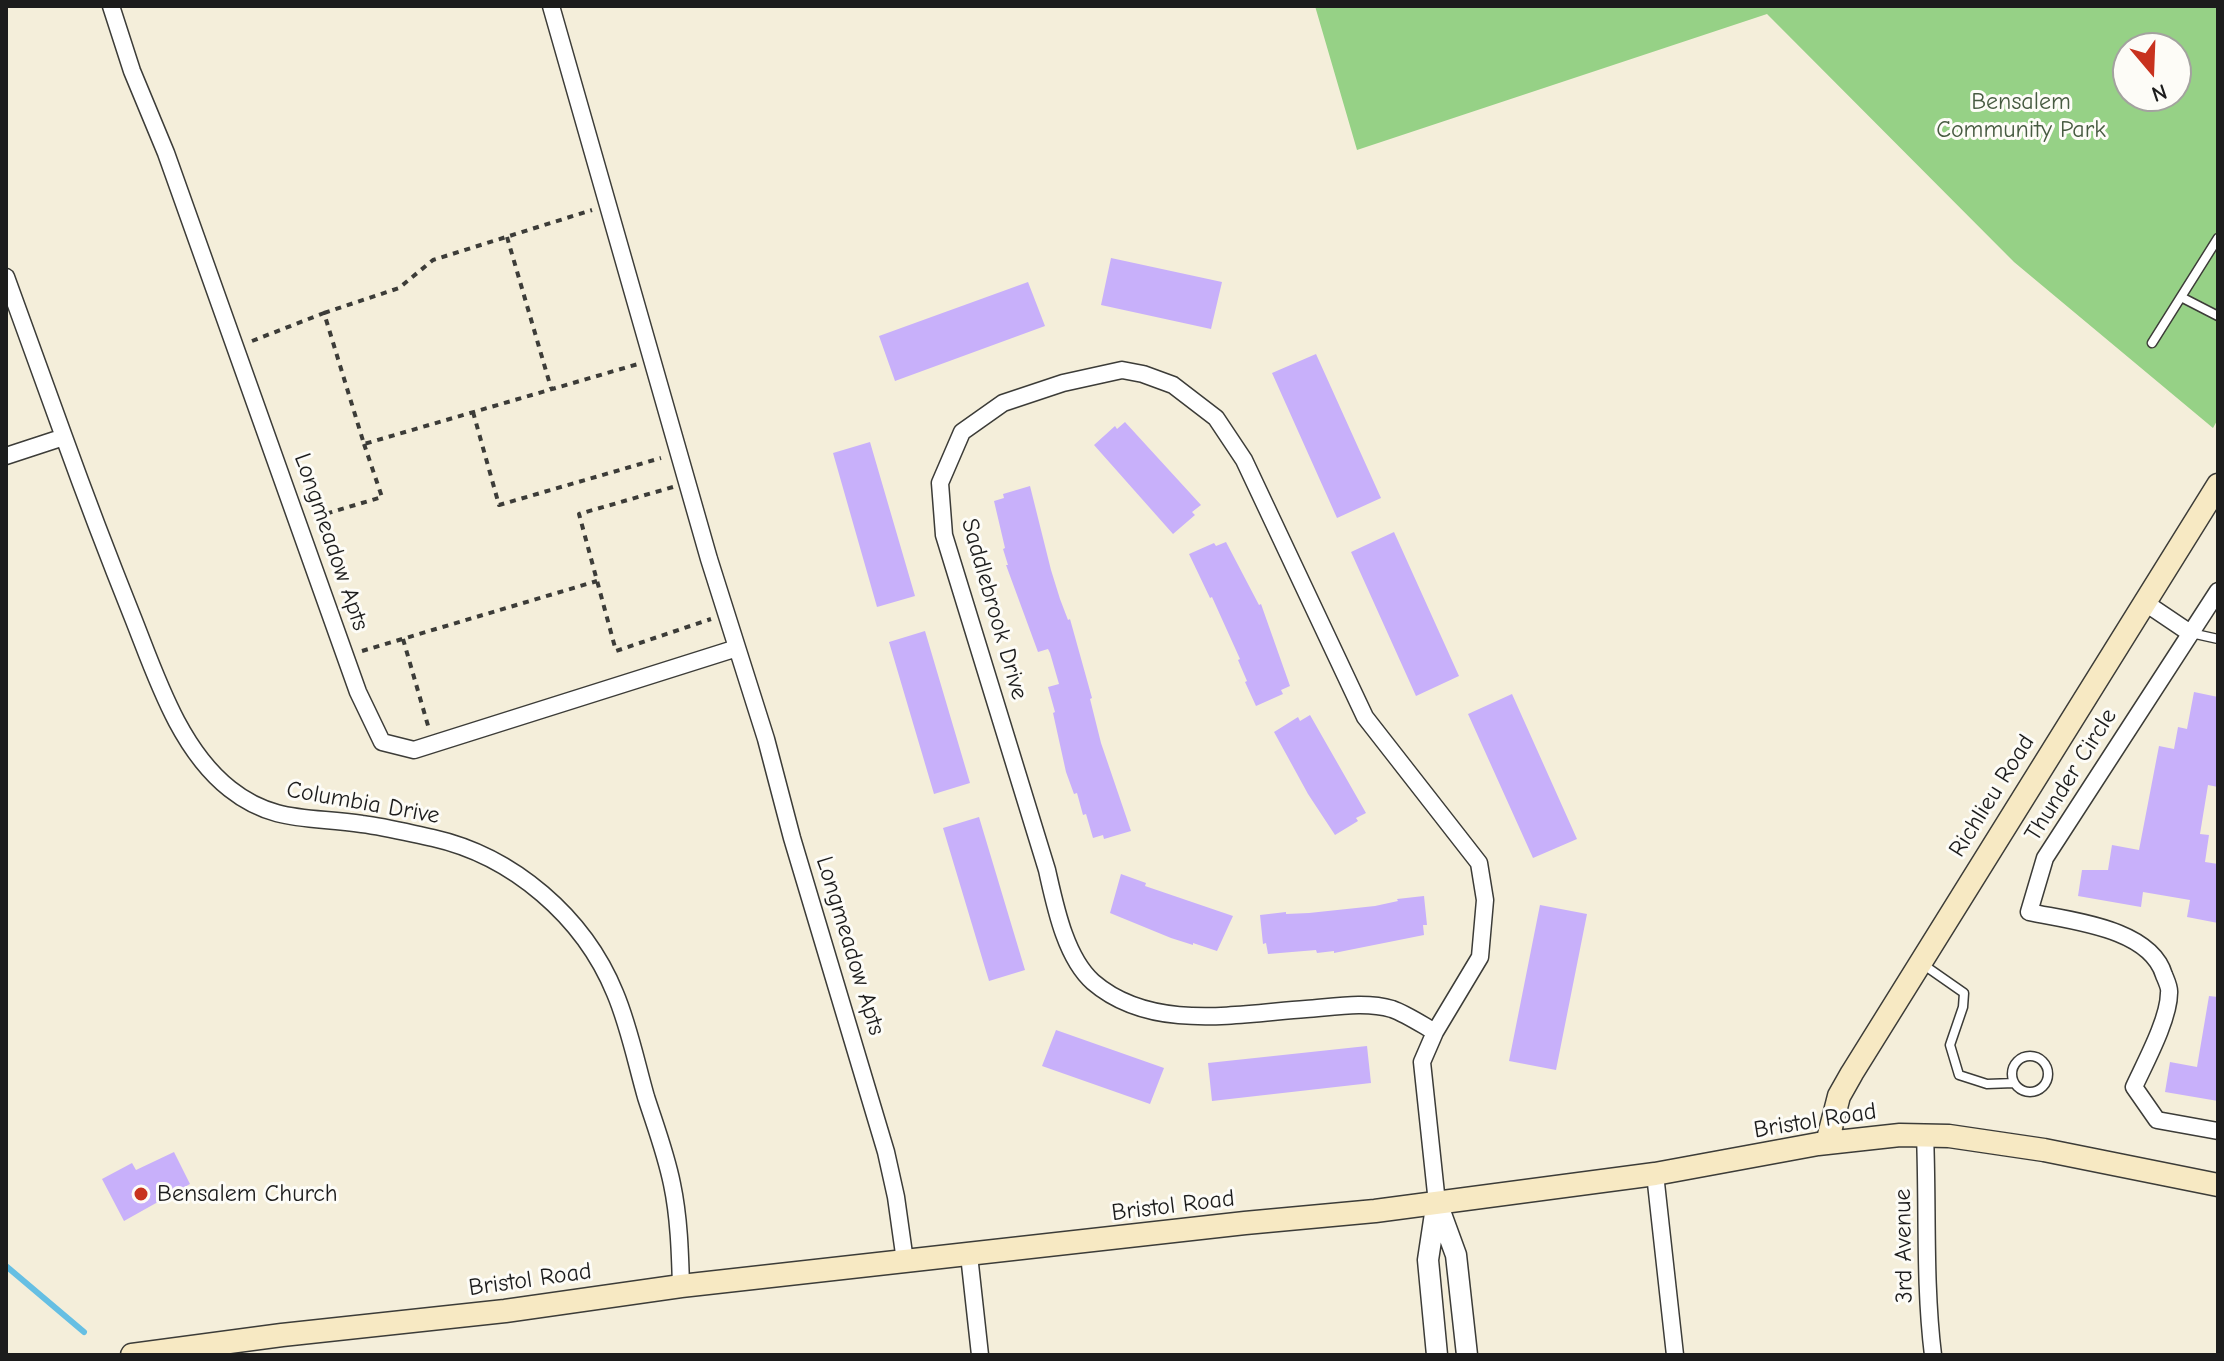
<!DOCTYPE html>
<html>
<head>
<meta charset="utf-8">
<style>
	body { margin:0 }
	#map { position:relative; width:2224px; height:1361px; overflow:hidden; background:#f4eeda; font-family:"Comic Neue",sans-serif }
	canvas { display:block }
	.frame { position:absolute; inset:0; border:8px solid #1c1c1c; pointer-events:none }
	.north { position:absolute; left:2112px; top:32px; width:80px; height:80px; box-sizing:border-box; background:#fdfcf7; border:2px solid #a3a29f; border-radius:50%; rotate:161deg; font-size:22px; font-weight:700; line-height:32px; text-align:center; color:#1c1c1c }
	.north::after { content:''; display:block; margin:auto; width:28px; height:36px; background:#c8321e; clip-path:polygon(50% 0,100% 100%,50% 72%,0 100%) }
</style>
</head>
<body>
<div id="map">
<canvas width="2224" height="1361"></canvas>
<div class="frame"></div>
<div class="north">N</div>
</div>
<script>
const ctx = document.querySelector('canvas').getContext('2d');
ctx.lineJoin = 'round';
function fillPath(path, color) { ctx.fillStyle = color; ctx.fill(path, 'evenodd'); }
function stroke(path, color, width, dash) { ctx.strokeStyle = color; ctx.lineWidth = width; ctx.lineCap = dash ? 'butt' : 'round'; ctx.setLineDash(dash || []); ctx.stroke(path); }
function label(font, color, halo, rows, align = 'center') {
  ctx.font = font + ' "Comic Neue",sans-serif'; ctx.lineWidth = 6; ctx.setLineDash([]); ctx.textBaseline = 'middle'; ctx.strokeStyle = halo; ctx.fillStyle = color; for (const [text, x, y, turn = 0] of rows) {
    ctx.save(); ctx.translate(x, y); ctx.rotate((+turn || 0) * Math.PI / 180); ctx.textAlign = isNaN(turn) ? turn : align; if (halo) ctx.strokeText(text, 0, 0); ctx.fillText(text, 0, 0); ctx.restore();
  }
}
fillPath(new Path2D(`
	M1315,6H2218V419L2213,428L2014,262L1767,14L1357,150ZM2128,48H2176V96H2128Z`), '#96d186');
stroke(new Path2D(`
	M6,1266L84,1332`), '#66bfe3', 6);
fillPath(new Path2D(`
	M1111,258L1222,282L1211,329L1101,305Z
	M1028,282L1045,326L895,381L879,336Z
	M1316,354L1381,498L1337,518L1272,373Z
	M1125,422L1201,505L1192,512L1195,515L1173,534L1094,445L1115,426L1117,429Z
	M870,442L915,596L877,607L833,453Z
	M1030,486L1051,570L1060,599L1068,620L1070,619L1092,698L1090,699L1101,743L1131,831L1104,839L1103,835L1093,838L1086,814L1083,815L1077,793L1074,794L1066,772L1053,713L1055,712L1048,687L1059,684L1050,653L1048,649L1038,652L1006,565H1008L1003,549L1005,548L994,501L1004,498L1003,494Z
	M1394,532L1459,676L1416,696L1351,552Z
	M1226,542L1259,605L1261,604L1290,686L1281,690L1283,694L1256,706L1245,682L1247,681L1238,660L1240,659L1212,597L1210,598L1189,554L1214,543L1216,546Z
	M925,631L970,783L934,794L889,642Z
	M2194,692L2218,697V787L2208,785L2200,834L2209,835L2205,862L2218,864V923L2187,917L2190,900L2143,892L2141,907L2078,896L2082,870H2108L2112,845L2139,850L2159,746L2174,749L2178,727L2187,729Z
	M1512,694L1577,839L1533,858L1468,714Z
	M1310,715L1366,813L1356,818L1358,821L1335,835L1308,794L1274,732L1298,717L1300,721Z
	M979,817L1025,970L989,981L943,828Z
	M1121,874L1146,883L1145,886L1233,916L1217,951L1193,943V945L1171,938L1110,913Z
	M1424,896L1427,925H1423L1424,935L1334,953V951L1317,953L1316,950L1268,954L1266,943L1263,944L1260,915L1286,912V914L1309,913L1375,906L1398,901L1397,899Z
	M1540,905L1587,914L1556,1070L1509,1061Z
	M2209,996L2218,997V1101L2165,1092L2170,1062L2197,1067Z
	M1056,1030L1164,1068L1150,1104L1042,1066Z
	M1367,1046L1371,1083L1212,1101L1208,1063Z
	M174,1152L190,1184L124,1221L102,1179L132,1163L136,1170Z`), '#c8b0fa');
const service = new Path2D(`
	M2181,297L2218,316
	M2152,343L2218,238
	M2191,633L2218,639
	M1921,963L1964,993L1963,1007L1950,1045L1959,1075L1987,1084L2014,1083
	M2012 1074a18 18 0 1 1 36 0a18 18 0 1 1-36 0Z`);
const minor = new Path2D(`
	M111,6L132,71L166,153L358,692L382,742L414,750L737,648
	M551,6L709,559L766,739L792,838L886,1152L896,1197L905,1261
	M6,277L64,437L6,456
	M64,437C86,498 109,558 133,618C156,676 179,749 230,789C274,824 312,816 362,824C386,827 409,833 433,838C513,856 584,917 615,993C629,1026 636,1062 646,1097C655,1125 666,1154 672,1184C679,1217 680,1252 681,1286
	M2218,591L2045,858L2029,912C2071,921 2150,928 2164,975C2166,980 2170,988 2169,993C2169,1019 2145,1063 2134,1087L2157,1120L2218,1131
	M2144,602L2190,633
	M1435,1032C1421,1024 1406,1014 1392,1009C1366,1001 1333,1007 1306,1009C1237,1014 1151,1032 1093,982C1065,957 1055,905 1047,870L944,535L940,483L962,432L1003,403L1063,383L1122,370L1143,374L1173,385L1216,418L1244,460L1365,717L1479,863L1485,900L1480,957L1435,1032L1422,1062L1437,1203
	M1925,1135C1928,1208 1924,1282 1933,1355
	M1655,1174L1675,1355
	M969,1255L980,1355`);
const tertiary = new Path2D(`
	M1437,1203L1456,1255L1467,1355
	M1436,1207L1428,1260L1437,1355`);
const secondary = new Path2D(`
	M1827,1143L1839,1096L1852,1073L2218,485
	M132,1355L282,1335L505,1311L681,1286L1245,1223L1375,1211L1655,1174L1818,1144L1900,1135L1949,1136L2044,1150L2218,1185`);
stroke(service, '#3c3c38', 11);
stroke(minor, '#3c3c38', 19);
stroke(tertiary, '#3c3c38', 23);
stroke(secondary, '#3c3c38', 25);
stroke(new Path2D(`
	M507,237L551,388
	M324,313L399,288L433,260L592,210
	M252,341L324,313L364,444L638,364
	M473,412L499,505L661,458
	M673,487L579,514L616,651L711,619
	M315,517L382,497L364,444
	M403,639L429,729
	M362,651L597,581`), '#3c3c38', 4, [6, 6]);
stroke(service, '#fff', 8);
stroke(minor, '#fff', 16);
stroke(tertiary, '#fff', 20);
stroke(secondary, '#f7e9c3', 22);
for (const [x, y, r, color] of [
	[141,1194,8,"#c8321e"]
]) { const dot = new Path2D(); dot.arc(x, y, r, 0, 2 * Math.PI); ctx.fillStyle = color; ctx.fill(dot); stroke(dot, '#fdfcf7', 3); }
label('24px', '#475b41', '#fdfcf7', [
	["Bensalem",2021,102],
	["Community Park",2021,130]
]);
label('24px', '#1c1c1c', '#fdfcf7', [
	["Longmeadow Apts",331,542,71],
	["Saddlebrook Drive",994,609,74],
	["Thunder Circle",2071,775,-58],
	["Richlieu Road",1992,796,-58],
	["Columbia Drive",363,803,10],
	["Longmeadow Apts",850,946,73],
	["Bristol Road",1815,1121,-9],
	["Bristol Road",1173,1206,-7],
	["3rd Avenue",1904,1246,-91],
	["Bristol Road",530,1280,-8]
]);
label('24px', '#1c1c1c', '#fdfcf7', [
	["Bensalem Church",157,1194]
], 'left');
</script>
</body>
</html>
